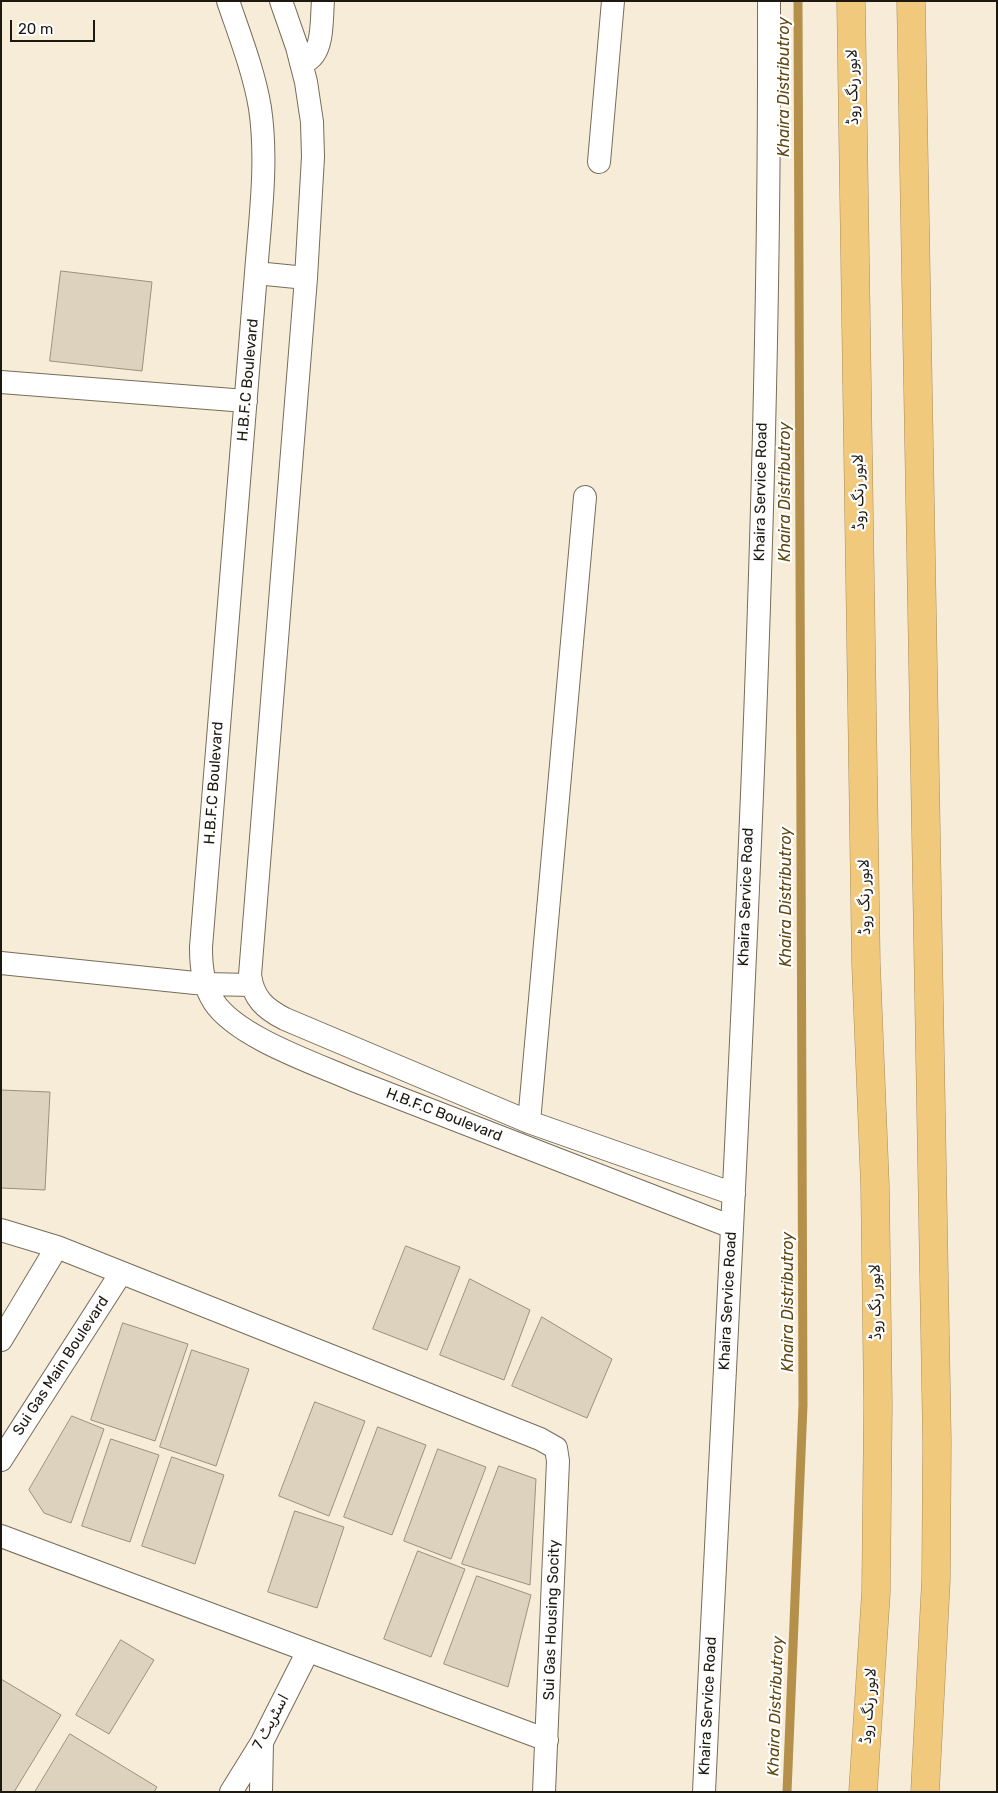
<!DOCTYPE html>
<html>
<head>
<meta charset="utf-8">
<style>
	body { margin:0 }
	#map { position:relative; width:998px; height:1793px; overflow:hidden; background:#f7ecd7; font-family:Rubik,sans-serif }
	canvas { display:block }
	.frame { position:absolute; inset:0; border:2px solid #1d1911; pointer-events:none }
	.scale { position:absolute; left:10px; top:20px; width:85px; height:22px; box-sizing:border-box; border:2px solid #1d1911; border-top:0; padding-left:6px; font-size:15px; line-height:18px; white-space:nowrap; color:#1d1911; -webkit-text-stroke:4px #fff; paint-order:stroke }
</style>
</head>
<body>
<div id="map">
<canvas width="998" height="1793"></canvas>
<div class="frame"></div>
<div class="scale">20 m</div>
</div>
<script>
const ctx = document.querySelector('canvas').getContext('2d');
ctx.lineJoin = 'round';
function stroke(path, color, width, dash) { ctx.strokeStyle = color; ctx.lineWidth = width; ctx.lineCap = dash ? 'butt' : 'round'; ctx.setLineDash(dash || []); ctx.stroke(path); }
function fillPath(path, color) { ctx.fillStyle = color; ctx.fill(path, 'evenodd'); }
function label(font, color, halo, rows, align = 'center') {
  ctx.font = font + ' Rubik,"Noto Sans Arabic",sans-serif'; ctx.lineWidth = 4.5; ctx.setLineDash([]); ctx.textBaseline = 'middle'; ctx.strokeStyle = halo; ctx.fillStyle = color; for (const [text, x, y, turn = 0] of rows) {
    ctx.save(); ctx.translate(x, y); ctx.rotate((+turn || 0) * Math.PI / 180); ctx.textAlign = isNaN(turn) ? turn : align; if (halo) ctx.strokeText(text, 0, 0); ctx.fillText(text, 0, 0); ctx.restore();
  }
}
stroke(new Path2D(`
	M787,1792L803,1405L798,1`), '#b4904b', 9);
const building = new Path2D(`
	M61,271L152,282L142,371L50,361Z
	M1,1090L50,1092L45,1190L1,1188Z
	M406,1246L460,1267L427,1350L373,1329Z
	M470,1279L530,1310L504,1380L440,1355Z
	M542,1317L612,1359L587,1418L512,1386Z
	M123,1323L188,1344L155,1441L91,1420Z
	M192,1350L249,1369L216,1466L160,1447Z
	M315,1402L365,1421L329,1516L279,1496Z
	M72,1416L104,1429L71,1523L44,1513L29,1490Z
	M378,1427L426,1445L392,1535L344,1517Z
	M111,1439L159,1455L130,1542L82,1526Z
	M438,1449L486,1467L451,1559L404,1541Z
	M172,1457L224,1475L195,1564L142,1546Z
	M499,1466L536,1479L530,1585L462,1564Z
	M295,1511L344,1527L317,1608L268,1592Z
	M418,1551L465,1569L431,1657L384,1639Z
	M477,1576L531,1595L508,1687L444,1664Z
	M121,1640L154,1660L109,1734L76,1715Z
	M1,1679L61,1715L14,1792H1Z
	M70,1734L157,1787L154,1792H35Z`);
fillPath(building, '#ddd2bd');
stroke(building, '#9a907d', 1);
const minor = new Path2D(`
	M228,1C240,36 254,72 260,108C268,162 260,219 256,273L201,947C201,967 203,985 214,1002C237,1037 314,1063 353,1080L732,1227
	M281,1L297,47L306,82L312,122L313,157L306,278L250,975C253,998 265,1009 285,1019L529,1122L734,1194
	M301,63C325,57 321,21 323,1
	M599,162L613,1
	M256,273L306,278
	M1,382L246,401
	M1,963L205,984L251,985
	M529,1122L585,497
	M1,1230L57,1247L540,1439L556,1448L558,1461L544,1792
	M1,1340L57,1247
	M1,1460L121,1273
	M1,1536L547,1740
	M231,1792L262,1742L308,1651
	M261,1792L262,1743
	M704,1792C732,1195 771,598 769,1`);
const motorway = new Path2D(`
	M851,1L866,964L875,1186L878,1404L876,1592L863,1792
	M911,1L937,1442L936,1579L925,1792`);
stroke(minor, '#766c59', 24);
stroke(motorway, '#a78b57', 29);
stroke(minor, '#fff', 22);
stroke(motorway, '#f1c97d', 28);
label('15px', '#1d1911', '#fff', [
	["لاہور رنگ روڈ",853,87,-91],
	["H.B.F.C Boulevard",248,380,-85],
	["Khaira Service Road",761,492,-89],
	["لاہور رنگ روڈ",859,492,-91],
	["H.B.F.C Boulevard",214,783,-86],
	["Khaira Service Road",746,897,-88],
	["لاہور رنگ روڈ",865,897,-91],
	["H.B.F.C Boulevard",444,1115,21],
	["Khaira Service Road",728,1301,-87],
	["لاہور رنگ روڈ",876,1302,-91],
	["Sui Gas Main Boulevard",61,1366,-57],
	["Sui Gas Housing Socity",552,1620,-88],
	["Khaira Service Road",708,1706,-87],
	["لاہور رنگ روڈ",869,1706,-86],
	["اسٹریٹ 7",271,1722,-62]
]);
label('italic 16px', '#604710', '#fff', [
	["Khaira Distributroy",784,87,-90],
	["Khaira Distributroy",785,492,-90],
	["Khaira Distributroy",786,897,-90],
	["Khaira Distributroy",788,1302,-90],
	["Khaira Distributroy",776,1706,-88]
]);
</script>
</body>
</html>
